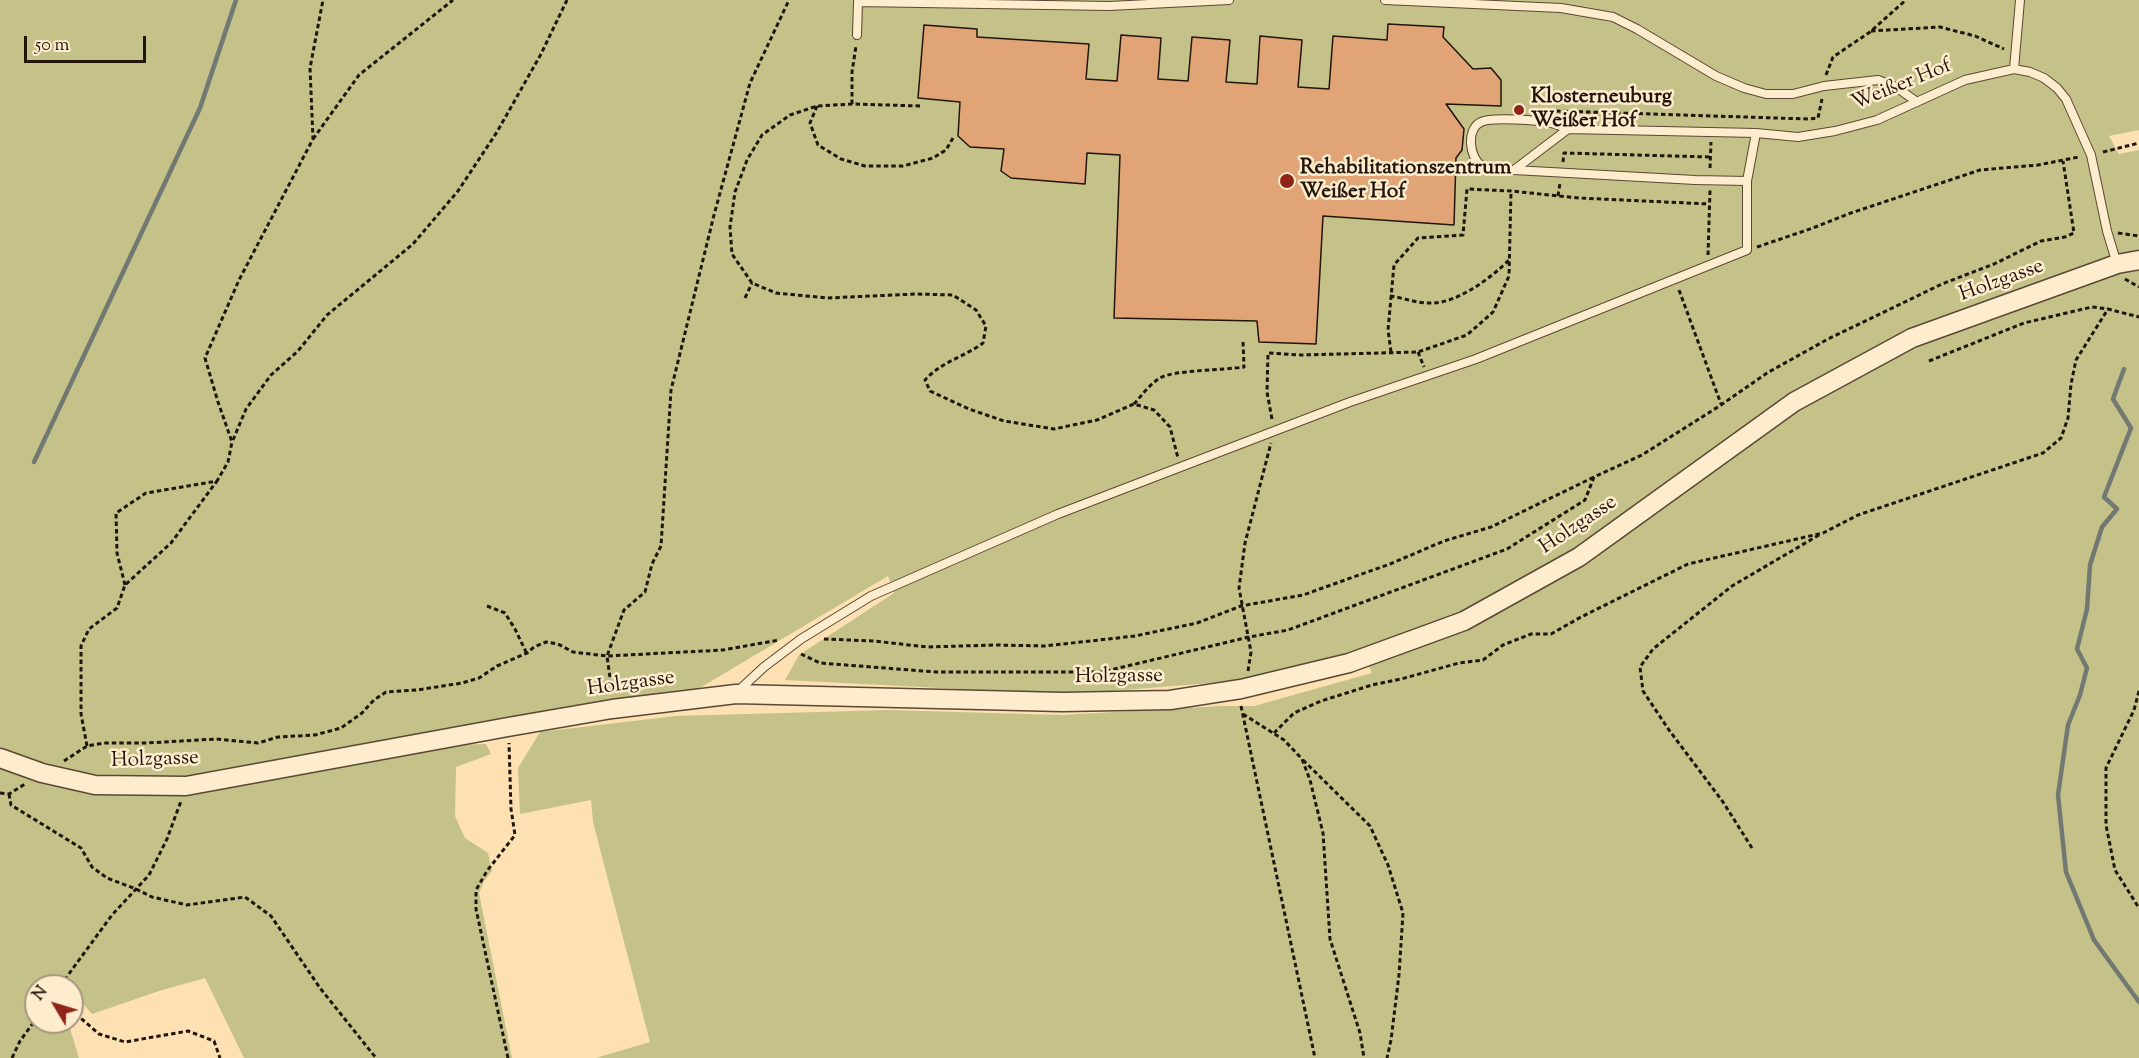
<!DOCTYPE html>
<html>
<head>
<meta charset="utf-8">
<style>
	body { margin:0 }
	#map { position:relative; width:2139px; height:1058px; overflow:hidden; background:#fde1b3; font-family:"Sorts Mill Goudy",serif }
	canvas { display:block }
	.north { position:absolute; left:24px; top:974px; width:60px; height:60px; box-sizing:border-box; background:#feecce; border:2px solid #a6967f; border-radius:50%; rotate:308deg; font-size:16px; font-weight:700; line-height:24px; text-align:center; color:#231509 }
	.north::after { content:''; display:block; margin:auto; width:21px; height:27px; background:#8f2418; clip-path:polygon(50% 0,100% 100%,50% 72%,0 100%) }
	.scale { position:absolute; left:24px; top:36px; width:122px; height:27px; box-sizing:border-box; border:3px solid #231509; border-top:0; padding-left:8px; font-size:18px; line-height:21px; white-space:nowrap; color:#231509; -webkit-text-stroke:4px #feecce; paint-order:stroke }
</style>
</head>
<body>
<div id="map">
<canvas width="2139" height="1058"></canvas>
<div class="north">N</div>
<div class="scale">50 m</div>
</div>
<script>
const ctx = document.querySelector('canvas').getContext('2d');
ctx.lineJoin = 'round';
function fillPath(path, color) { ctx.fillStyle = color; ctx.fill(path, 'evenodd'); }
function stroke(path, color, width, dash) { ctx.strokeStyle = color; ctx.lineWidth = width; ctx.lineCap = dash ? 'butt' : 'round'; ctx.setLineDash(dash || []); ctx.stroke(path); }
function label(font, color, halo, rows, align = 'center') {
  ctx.font = font + ' "Sorts Mill Goudy",serif'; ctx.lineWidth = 5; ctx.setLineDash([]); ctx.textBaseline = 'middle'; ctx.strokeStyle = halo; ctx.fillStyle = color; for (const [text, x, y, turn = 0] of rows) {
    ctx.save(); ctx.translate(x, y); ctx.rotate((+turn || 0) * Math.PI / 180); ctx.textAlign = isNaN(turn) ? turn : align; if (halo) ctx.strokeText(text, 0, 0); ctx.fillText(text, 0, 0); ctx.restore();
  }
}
fillPath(new Path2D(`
	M0,0H2139V130L2109,136L2119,154L2139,150V1058H596L650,1042L593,822L591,800L520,814L518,768L540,732L676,716L888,710L1062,715L1222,706H1254L1372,673L1361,650L1260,679L1100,692L1036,693L785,680L799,655L894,593L888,576L698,689L599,701L435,732L440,745L486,744L491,754L456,767L455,816L465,838L488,853L492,871L484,881L479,893L512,1058H244L205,978L159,991L92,1014L74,993L72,995V986H36V1022H68L79,1058H0Z`), '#c4c289');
stroke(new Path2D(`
	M2124,369L2113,399L2131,428L2104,497L2117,509L2102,527L2090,565L2087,609L2077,649L2087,668L2080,695L2068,725L2058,795L2066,872L2094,940L2139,1002
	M34,462L200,108L236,0`), '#717972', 4.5);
const building = new Path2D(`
	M1388,24L1444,27L1443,37L1473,69L1491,68L1501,80V106L1446,104L1464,129L1462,150L1456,158L1454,225L1323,216L1316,344L1259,342L1257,321L1114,318L1120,155L1087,153L1085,184L1011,178L1001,171L1004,149L970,147L958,136L960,102L918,98L924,25L977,29V37L1089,44L1086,79L1117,81L1121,35L1161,38L1158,79L1188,81L1192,37L1230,40L1226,82L1257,84L1260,36L1302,40L1298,87L1329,89L1333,36L1387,40Z`);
fillPath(building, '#e1a476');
stroke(building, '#231509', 1.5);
const service = new Path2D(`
	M1385,0L1561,8L1613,17L1637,29L1716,76L1744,88L1766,94H1793L1824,86L1878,80L1896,87L1917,102
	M857,35L858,2L1109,6L1229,0
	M2014,69L2020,0
	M1568,129L1514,170C1504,169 1490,171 1482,166C1469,158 1466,129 1481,122C1491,117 1538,120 1551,123C1557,124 1563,127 1568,129L1756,133L1798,137L1835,131L1877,120L1965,80L2014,69L2030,72L2044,78L2057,88L2066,99L2091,155L2107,231L2117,264
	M1514,170L1695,180L1747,181
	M737,692L764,667L801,639L871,596L1058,514L1350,402L1476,359L1747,250V181L1756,133`);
const tertiary = new Path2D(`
	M0,758L42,773L95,785L186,786L508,727L612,709L736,694L1062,702L1170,700L1241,689L1349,663L1464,621L1579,557L1794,402L1912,338L2117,264L2139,260`);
stroke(service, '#5a4834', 10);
stroke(tertiary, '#5a4834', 21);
stroke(new Path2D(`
	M1871,31L1940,27L1975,36L2004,49
	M1826,75L1833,57L1870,32L1906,0
	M852,104V72L856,46
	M817,106L810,123L818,145L841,159L865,166H903L933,158L946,150L953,138
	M920,106L852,104L817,106L790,115L762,135L747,160L735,192L730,227L732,254L752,283L776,293L827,298L916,294L953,295L976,310L986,326L983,343C964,357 941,362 925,380L930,391L969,409L1004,421L1054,429L1097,420L1134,404L1154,410L1170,427L1178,458
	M1556,111L1808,119L1818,118L1822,99
	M313,139L359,75L453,0
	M2103,152L2139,143
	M1563,162L1564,153L1710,157
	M1710,168L1711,142
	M1558,196L1560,183
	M2118,233L2139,236
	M1757,247L1813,228L1848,214L1980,170L2038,165L2079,157
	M1708,255L1710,190
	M2125,279L2139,287
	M1679,290L1721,404
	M1390,296C1404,298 1419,304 1432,303C1458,303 1492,277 1509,260
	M745,298L752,283
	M1391,352L1388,330L1394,265L1418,238L1463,235L1467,189L1511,191L1579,198L1709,204
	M1418,352L1424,367
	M1929,361L2024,323L2092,307L2108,309
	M1134,404C1142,395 1150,384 1160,378C1173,370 1226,370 1244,367L1243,341
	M1272,419L1267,392L1268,353L1301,355L1418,352L1467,335L1493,312L1509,276L1511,191
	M233,440L246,409L271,375L298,351L327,315L413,244L458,191L497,132L541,54L567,0
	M125,585L117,553L116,513L146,493L217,481L228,462L232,442L218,402L205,358L239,280L313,139L310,68L323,0
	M487,606L505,613L515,629L526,652
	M824,639L874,641L927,647L995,645L1045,646L1135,636L1197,623L1241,606L1303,595L1390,564L1444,541L1491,527L1594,477
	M801,654L820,663L936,672H1102L1249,637L1288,630L1507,549L1585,500L1594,477L1642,455L1721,405L1767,373L1828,339L1942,284L1994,264L2041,241L2065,237L2074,233L2063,161
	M1248,671L1251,652L1239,588L1245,543L1271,443
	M2139,691L2134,710L2106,768V825L2115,870L2139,908
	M612,692L607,656L624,610L645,592L652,564L661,546L671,390L714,215L750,83L789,0
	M1241,706L1315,1058
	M1243,714L1284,740L1302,759L1310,780L1323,833L1330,939L1360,1033L1364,1058
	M1274,733L1294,713L1321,701L1372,685L1401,679L1459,663L1483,660L1503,645L1531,634H1551L1581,617L1688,564L1823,533L1858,515L2043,453L2061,438L2068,418L2071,384L2076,360L2108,309L2139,317
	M87,746L81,714V646L89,629L117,608L125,585L171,543L217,481
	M1303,760L1370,826L1388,865L1403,913L1399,975L1391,1040L1387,1058
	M64,761L87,746L104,743H147L216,739L258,743L278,737L315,735L341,728L362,713L374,700L386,692L417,690L462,683L479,678L497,666L527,653L534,647L546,642L558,644L573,652L607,656L723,650L779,640
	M0,793L9,794L25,784
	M9,794L11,805L81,848L92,867L107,878L136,889L152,897L187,905L245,897L271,916L320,988L376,1058
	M1752,848L1723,802L1669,730L1643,691L1640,667L1653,649L1732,586L1819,535
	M60,986L112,915L149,875L167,839L181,801
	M72,1007L76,1014L99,1034L125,1042L188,1031L214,1041L220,1058
	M12,1058L20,1041L36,1019
	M508,1058L476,909V890L487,871L515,835L511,809L509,743`), '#231509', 3, [4.5, 3]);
stroke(service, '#feecce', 8);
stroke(tertiary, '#feecce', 18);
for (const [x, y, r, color] of [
	[1519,110,6,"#8f2418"],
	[1287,181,8,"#8f2418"]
]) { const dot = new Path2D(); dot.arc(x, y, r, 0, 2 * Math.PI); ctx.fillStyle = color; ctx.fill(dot); stroke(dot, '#feecce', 2); }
label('21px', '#231509', '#feecce', [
	["Weißer Hof",1902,86,-22],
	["Holzgasse",2002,282,-20],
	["Holzgasse",1579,526,-34],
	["Holzgasse",1119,678,-1],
	["Holzgasse",631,685,-8],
	["Holzgasse",155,761,-2]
]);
label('bold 21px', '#231509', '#feecce', [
	["Klosterneuburg",1531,98],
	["Weißer Hof",1531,122],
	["Rehabilitationszentrum",1300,169],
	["Weißer Hof",1300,193]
], 'left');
</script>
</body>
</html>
